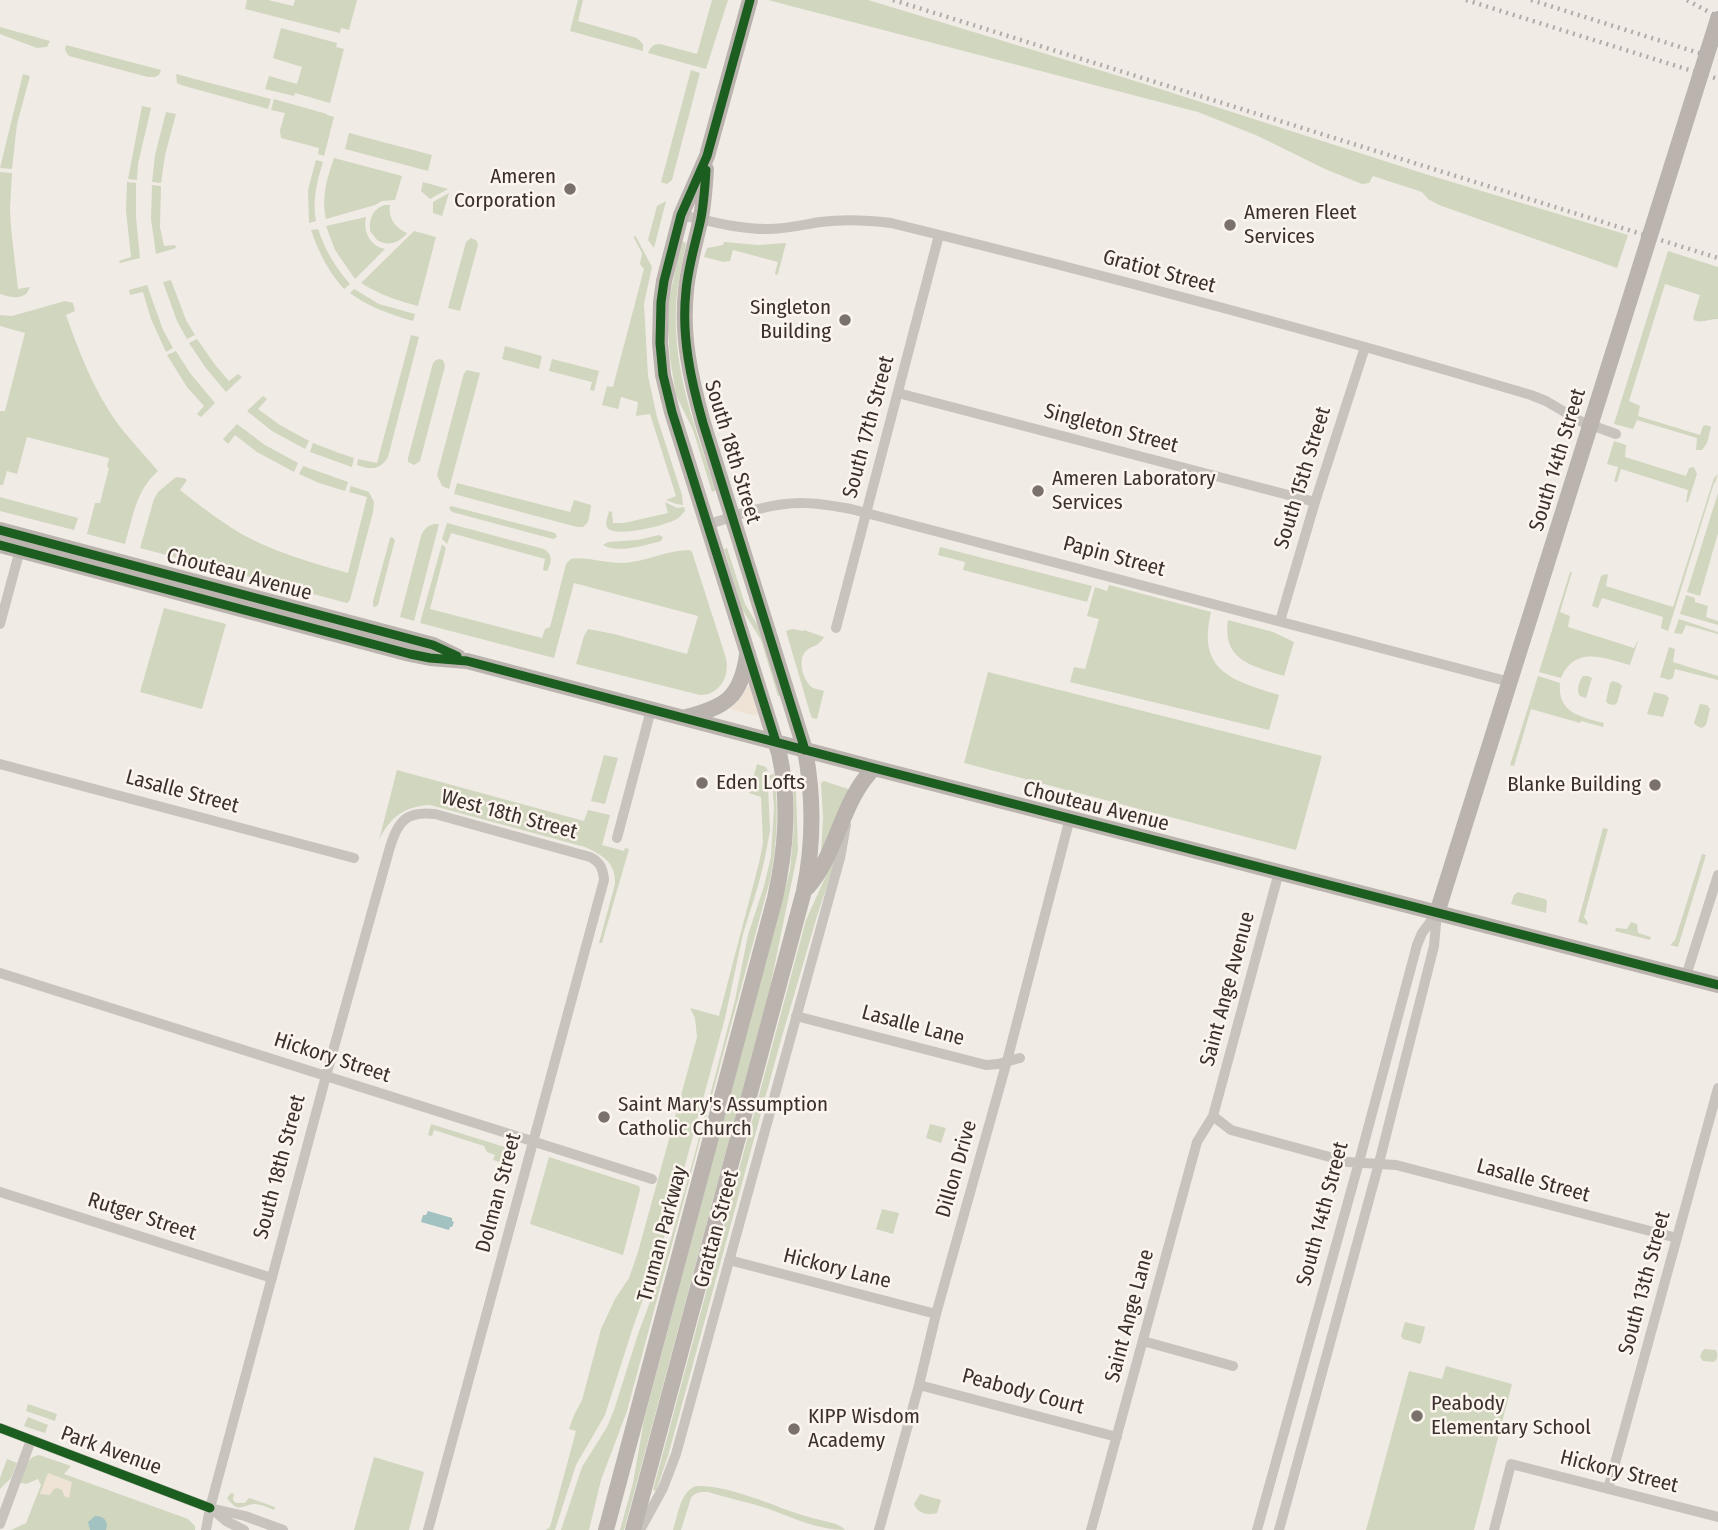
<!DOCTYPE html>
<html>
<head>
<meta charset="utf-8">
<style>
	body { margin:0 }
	canvas { display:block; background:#f0ebe5 }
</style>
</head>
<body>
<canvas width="1718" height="1530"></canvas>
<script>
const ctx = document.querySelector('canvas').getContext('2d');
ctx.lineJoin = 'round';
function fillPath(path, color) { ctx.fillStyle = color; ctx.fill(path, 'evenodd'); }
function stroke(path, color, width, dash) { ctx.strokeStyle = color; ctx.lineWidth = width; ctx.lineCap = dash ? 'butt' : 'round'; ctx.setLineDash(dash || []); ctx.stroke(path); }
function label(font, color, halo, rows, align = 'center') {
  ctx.font = font + ' "Fira Sans Condensed",sans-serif'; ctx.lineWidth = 5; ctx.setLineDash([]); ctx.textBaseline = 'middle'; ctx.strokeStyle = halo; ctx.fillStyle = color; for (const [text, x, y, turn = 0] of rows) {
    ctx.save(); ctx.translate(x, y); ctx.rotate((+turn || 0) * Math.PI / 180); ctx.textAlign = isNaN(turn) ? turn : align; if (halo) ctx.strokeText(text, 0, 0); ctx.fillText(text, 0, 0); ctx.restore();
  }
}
fillPath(new Path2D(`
	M247,0H268L293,6L295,0H357L349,30L341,28L340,33L245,9Z
	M578,0H583L578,21L637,38L643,44V51L570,31Z
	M712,0H728L706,69L648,53C651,47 653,44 660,44L697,54Z
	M768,0H868L1132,80L1422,173L1628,235L1617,268L1439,205L1428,199L1422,192L1373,176L1369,183L1362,184L1325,169L1258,136L1198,112Z
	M0,27L50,41L47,47L37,48L0,34Z
	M281,28L337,43L336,47L344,49L330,103L295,93L294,96L265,89L269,76L297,84L302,67L273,58Z
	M66,45L161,70L159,75L155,77H148L69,56L65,50Z
	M691,70L700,73L672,180L667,184L661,182Z
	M23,74L30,76L17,124L12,169L0,168Z
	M176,74L271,99L268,109L181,85L177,83Z
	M274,99L327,114V115L334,117L324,156L318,154L319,148L281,138L280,130L285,113L271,110Z
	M142,106L151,108L138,164L137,180L128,179Z
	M166,112L176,114L165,155L161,183L152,182L155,155Z
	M349,133L432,155L428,171L345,149Z
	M334,158L402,176L395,200L382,201L375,205L326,219C321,198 327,178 334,158Z
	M316,160L323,162C317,181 312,201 316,221L309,223L308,190Z
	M0,172L12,173L10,209L11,228L18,289L30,287L27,293C19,300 10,297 0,294Z
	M127,182L136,183V217L140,258L120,263L119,261L131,257L126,211Z
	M423,182L448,189L430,199L421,191Z
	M152,185L161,186L160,227L164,246L175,245L176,248L156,254L151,219Z
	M449,193L442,216L433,213V202Z
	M666,201L654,248L648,240L657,206Z
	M384,205H390C388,218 395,228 407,233C399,243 390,246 378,241L370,231C369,219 372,210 384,205Z
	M366,217C363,232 370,246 385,249L355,279L335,250L326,226Z
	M318,229C325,250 335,267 350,284L344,289C328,271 319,253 311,230Z
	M414,231L436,237L418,306C395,300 381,295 361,283Z
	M635,235L652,267L644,304L648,376L657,417L682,495L683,505L676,504L666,500L676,496L650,414L636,416L638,402L621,397L618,409L602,405L607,386L613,387L644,269L640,264L642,253L634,238Z
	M471,238L477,241L478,245L460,311L448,308L466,242Z
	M681,241L686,243C682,264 677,285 676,307C673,371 696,431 716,490L712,492L693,430L676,395L670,358L668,329L669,301Z
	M724,242L758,245L786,243L778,274L776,275L775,273L778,262L733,250L730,261L724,262L704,257L707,248L723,245Z
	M1668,251L1718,267V319C1709,318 1703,324 1694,320L1693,318L1700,295L1665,284L1629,401L1640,406L1638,416L1700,435L1703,426L1706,425L1711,427L1707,443L1702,450H1696L1697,438L1637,420L1633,429L1614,424Z
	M171,280L186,320L195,335L187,339L177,321L163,282Z
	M147,285L163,330L173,348L166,352L151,319L143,292L130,295L129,290Z
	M354,289L379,304L415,314L413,321C390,314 370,308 350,293Z
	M65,301L73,303L75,311L66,315C79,352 93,388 115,420C128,438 144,454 158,471C136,490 133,517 125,544L87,534L95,503H100L109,468L107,467L109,458L27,437L17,474L7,471L3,485H0V411H5L25,333L0,326V315L12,316Z
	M411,335L419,337L388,457C381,470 370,470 357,465L358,459L377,463Z
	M197,339L216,366L229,381L238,374L242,377L226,392L205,367L189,343Z
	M505,346L542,356L539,369L502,359Z
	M176,351L190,373L215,403L201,417L197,414L204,406L187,387L167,355Z
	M439,359L443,360L445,366L420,461L414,465L408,462V458L433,363L436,360Z
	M552,359L599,371L594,391L590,390L592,382L549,371Z
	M467,370L480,373L449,489L442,486L437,475L464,373Z
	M263,396L267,399L258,409L280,425L309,441L305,449L272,431L247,411Z
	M237,424L265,445L298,463L294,472L257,452L235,435L228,444L223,439Z
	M1614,441L1626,445L1625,457L1686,476L1689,468L1694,467L1697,474L1688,502H1686L1688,490L1621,469L1617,482H1614L1618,467L1607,464Z
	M313,443L339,453L354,458L352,467L310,452Z
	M303,466L348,482L345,491L319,483L299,474Z
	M1718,474L1715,483H1714L1668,631L1661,628L1663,617L1602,598L1598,608L1592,606L1601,576L1606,574L1608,575L1606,586L1673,607L1714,478Z
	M176,477L184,478L187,480L180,490C203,508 226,526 251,539C282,554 315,564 348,573L367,497L349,492L351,486L369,492L374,502L373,512L350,600L347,603L140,548L154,499L158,492Z
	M457,483L570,512L574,500L591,505V507L588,522L583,527H577L454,494Z
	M1718,493V533L1700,596L1687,592Z
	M0,497L78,518L74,530L0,511Z
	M665,502L677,508L684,507L685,511C681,515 681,516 677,519C667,525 613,539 607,527C605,522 608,516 609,511L612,512L613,523H624L668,513Z
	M451,506L555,533L557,537L553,539L452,512L449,508Z
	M447,523L544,549C553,555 552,562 547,571L543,570L545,559L451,533L447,544L442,539Z
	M434,524H439L414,621L400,617L421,536C424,529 427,526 434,524Z
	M659,535L663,537L661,541C645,545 618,554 603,545L608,542L638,540Z
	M392,537L395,540L378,605L375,607L373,606V601L390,538Z
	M442,544L446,548L430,609L542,638L545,629L550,627L566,564L571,559C584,556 608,564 625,563C647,561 668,550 690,550L692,552L726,658C730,676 720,695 700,695L576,664L584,636L588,629L614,634L687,654L698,616L574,583L554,658L420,623Z
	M940,547L1092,586L1087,602L963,570L965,562L938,555Z
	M727,548L745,604L760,629L781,695L778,696L761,640L742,609L724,549Z
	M1570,572H1572L1560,612L1570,616L1568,627L1634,648L1639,638L1630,665C1604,658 1575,645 1561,678L1539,672Z
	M1109,585L1211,612C1197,671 1231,680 1279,695L1269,730L1070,682L1074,667L1085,669L1099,619L1087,616L1095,587L1107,591Z
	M1686,595L1695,598V602L1708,606L1706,617L1718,621V625L1680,614Z
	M164,608L226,624L202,709L140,692Z
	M1679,619L1718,632V634L1686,625L1682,634L1674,633Z
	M1228,620L1273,632L1294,642L1284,676C1253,666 1222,661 1228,620Z
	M793,629L803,631L804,630L824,637C817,648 814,644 806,651C797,659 803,682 813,688C816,689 821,690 824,691L817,719L812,718L810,713L786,631Z
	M1669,647L1675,649L1673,662L1718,676V680L1675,669L1673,678L1669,680L1660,677Z
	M988,672L1322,756L1296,850L964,763Z
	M1538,676L1560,683C1557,713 1581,717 1604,723L1603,727L1581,721L1580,723L1531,709L1514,766L1510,765Z
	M1583,676H1588L1592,678L1586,698L1580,696C1576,691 1579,681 1583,676Z
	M1613,681L1619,683L1622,686L1617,703L1614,705L1608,704L1606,701L1610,683Z
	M1654,692L1666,695L1669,698L1663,717L1647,714Z
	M1700,704L1707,705L1710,709L1706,725L1702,728L1697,726L1694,723Z
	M604,755L618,758L605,804L591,801Z
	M757,764L766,767L768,771L763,772L766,787H768L770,830L765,858L758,886L743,934L725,1018L672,1213L656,1263L633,1327L605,1415L576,1465L555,1530H546L550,1527L576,1431L569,1429L574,1415L582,1400L601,1329L615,1299L629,1278L638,1252L697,1037L695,1018L690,1008L719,1016L759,863L763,843L761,797L749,793Z
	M397,770L584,821L588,810L610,815L602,845L624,851L625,848L629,849L602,943H599L615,884C616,863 603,855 585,847L430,805C405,806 390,817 379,840Z
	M774,774C779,810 777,845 770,880L627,1411L601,1480L589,1530H561L582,1467L607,1427L614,1410L638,1334L662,1270L692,1164L735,1000L748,935L764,886L771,857L774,807L772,783L769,777L770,775Z
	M824,781L848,789L849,792L821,854L823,817L821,783Z
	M793,789H796L798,851L770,988L624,1530H620L633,1483L644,1420L790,870L794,825Z
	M1603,828L1608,829L1584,917L1587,921L1588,925L1578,922Z
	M1702,854L1706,855L1678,947L1670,945L1675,940Z
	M834,858L836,859L817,916L779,1047L668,1456L656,1491L653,1490L806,920Z
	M1518,892L1545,899L1547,901L1546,913L1511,904L1514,895Z
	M1631,922L1637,924L1638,933L1651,937L1650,940L1615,931L1616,928L1627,929Z
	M431,1124L511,1149L507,1164L493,1160L495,1155L487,1152L484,1146L434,1130L432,1136L428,1135Z
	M930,1124L946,1128L941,1143L926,1138Z
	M549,1157L639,1186L640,1190L623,1255L530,1224Z
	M882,1209L899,1213L893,1234L876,1229Z
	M1405,1322L1425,1327L1422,1340L1420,1344L1403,1339L1401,1336Z
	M1705,1349L1716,1350C1718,1355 1718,1359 1714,1362L1703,1361L1700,1357L1702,1351Z
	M1446,1366L1512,1384L1474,1530H1366L1409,1371L1442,1379Z
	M28,1404L57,1414L55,1421L26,1411Z
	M28,1417L48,1425L45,1433L24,1426Z
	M39,1455L71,1466L64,1474L188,1519L195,1526V1530H11L26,1523L41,1485L38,1479L26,1484L21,1483V1481C25,1470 26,1457 39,1455Z
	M374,1457L424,1472L409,1530H354Z
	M7,1459L17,1463L11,1478L0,1489V1478Z
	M696,1486C726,1485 765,1502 793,1512C807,1517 822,1520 836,1524L842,1527L845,1530C818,1530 791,1517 766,1508C747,1502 727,1498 708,1492C701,1492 695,1492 691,1498L681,1530H673C678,1515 680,1492 696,1486Z
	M231,1493L234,1494L233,1500L236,1503H245L249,1498L275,1507L274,1510C269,1508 261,1504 255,1504C241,1505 239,1514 227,1498Z
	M920,1494L941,1500L937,1513C928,1516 917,1513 914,1504Z`), '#d1d6bf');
fillPath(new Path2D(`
	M748,686H750L758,713L756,716L730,709L739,700Z
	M48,1473L72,1482L69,1498L64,1496L62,1490L57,1488L54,1489L50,1495L40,1494Z`), '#eee3d5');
fillPath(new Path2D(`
	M428,1211L452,1218V1221L454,1222L452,1227H450L449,1230L421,1222L423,1215H426Z
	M95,1516C104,1515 109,1522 106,1530H90L88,1522Z`), '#a1c2c1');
stroke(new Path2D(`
	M681,215C710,221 737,229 767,229C785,229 802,225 820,222C844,219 867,220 891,223C1105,275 1319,332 1531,395L1546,401L1580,421L1616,434
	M898,393L1315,502
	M707,525C737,515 769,503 802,503C819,503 835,506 851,509L1510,682
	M1280,621L1315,502L1365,347
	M0,624L21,546
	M836,628L939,235
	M0,764L354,858
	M617,838L651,710
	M0,973L652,1179
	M1686,976L1718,875
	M796,1016L986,1065L998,1064L1020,1058
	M1213,1116L1231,1130L1348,1162L1396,1165L1677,1238
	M0,1192L272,1278
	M729,1260L936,1314
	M1143,1341L1233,1366
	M919,1385L1117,1437
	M0,1428L210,1508L245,1516L283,1530
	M1608,1489L1718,1088
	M212,1509L226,1521L244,1530
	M0,1524L31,1440
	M206,1530L210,1508L326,1076L390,847C398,821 406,811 435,814L590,857C600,862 603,868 604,880L428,1530
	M640,1530L663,1488L676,1454L840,858L846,825
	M879,1530L919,1385L936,1314L1007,1061L1070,818
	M1091,1530L1197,1142L1213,1116L1279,872
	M1257,1530L1359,1162L1417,945L1422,933L1437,913
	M1279,1530L1379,1163L1434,946L1437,913
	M1494,1530L1511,1464L1718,1517`), '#c9c3be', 10);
stroke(new Path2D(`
	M0,530L433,645L458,657
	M0,545L410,654L430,658L467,661L874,768L1718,985
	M686,717C726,707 741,697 747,655
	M808,887C838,852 841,801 874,768
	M1437,913L1546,566
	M606,1530L775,898C786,849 790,802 779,753L672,412L663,375L660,343L661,302L664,281L681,215L707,156L750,0
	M633,1530L804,891C814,843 814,798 805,750L703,423C691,380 681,336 686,291C688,266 696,242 701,217C704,201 705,185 706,169`), '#bab3ae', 16);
stroke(new Path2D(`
	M893,0L1718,258
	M1466,0L1718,79
	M1531,0L1718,59
	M1687,0L1718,17`), '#b1aca8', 4.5, [2, 5]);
stroke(new Path2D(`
	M1546,566L1718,19`), '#bab3ae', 16);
stroke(new Path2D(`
	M750,0L707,156L681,215L664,281L661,302L660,343L663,375L672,412L776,742
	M706,170C705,186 704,202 701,218C696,242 688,266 686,291C681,336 691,381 703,423L805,750
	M0,530L433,645L457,656
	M0,545L410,654L430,658L467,661L874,768L1718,985
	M0,1428L210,1508`), '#1b5e20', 9);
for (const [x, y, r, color] of [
	[570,189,7,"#7a716c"],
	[1230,225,7,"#7a716c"],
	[845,320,7,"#7a716c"],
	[1038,491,7,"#7a716c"],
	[702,783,7,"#7a716c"],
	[1655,785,7,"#7a716c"],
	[604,1117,7,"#7a716c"],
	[1417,1416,7,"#7a716c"],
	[794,1429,7,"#7a716c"]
]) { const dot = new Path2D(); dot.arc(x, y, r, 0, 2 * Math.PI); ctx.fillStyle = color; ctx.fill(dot); stroke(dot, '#fbf5ee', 2.5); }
label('21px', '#3b302b', '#fbf5ee', [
	["Ameren",556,177,"right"],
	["Corporation",556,201,"right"],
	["Ameren Fleet",1244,213],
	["Services",1244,237],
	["Singleton",831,308,"right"],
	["Building",831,332,"right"],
	["Ameren Laboratory",1052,479],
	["Services",1052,503],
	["Eden Lofts",716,783],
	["Blanke Building",1641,785,"right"],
	["Saint Mary's Assumption",618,1105],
	["Catholic Church",618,1129],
	["Peabody",1431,1404],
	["Elementary School",1431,1428],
	["KIPP Wisdom",808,1417],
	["Academy",808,1441]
], 'left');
label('21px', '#3b302b', '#fbf5ee', [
	["Gratiot Street",1159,272,15],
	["South 17th Street",869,427,-75],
	["Singleton Street",1111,429,15],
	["South 18th Street",732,452,73],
	["South 14th Street",1558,460,-73],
	["South 15th Street",1303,478,-73],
	["Papin Street",1114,557,15],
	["Chouteau Avenue",239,575,15],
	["Lasalle Street",182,792,15],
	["Chouteau Avenue",1096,807,14],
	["West 18th Street",509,815,15],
	["Saint Ange Avenue",1228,989,-75],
	["Lasalle Lane",913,1026,15],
	["Hickory Street",332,1058,18],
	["South 18th Street",280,1167,-75],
	["Dillon Drive",957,1169,-74],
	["Lasalle Street",1533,1181,15],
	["Dolman Street",499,1193,-75],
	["South 14th Street",1323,1214,-75],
	["Rutger Street",142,1217,18],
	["Grattan Street",717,1229,-75],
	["Truman Parkway",663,1234,-75],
	["Hickory Lane",837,1269,14],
	["South 13th Street",1645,1283,-75],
	["Saint Ange Lane",1130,1316,-75],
	["Peabody Court",1023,1392,15],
	["Park Avenue",111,1451,20],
	["Hickory Street",1619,1472,14]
]);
</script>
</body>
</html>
